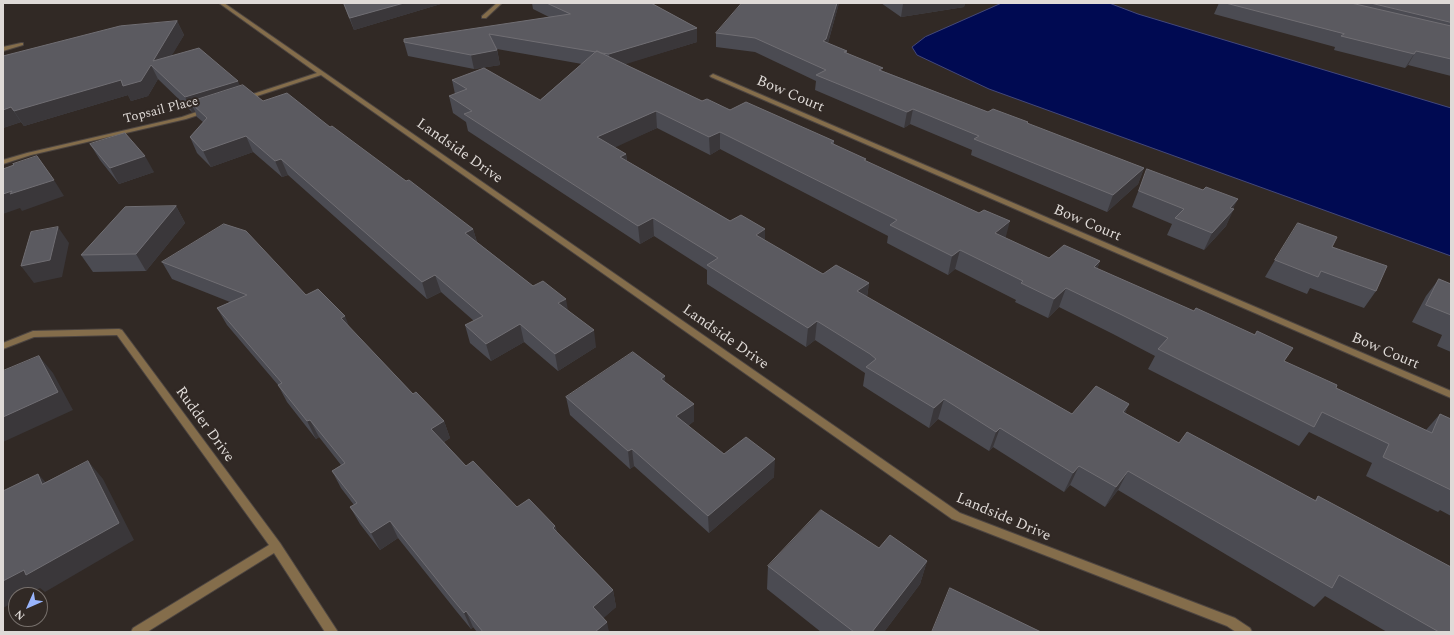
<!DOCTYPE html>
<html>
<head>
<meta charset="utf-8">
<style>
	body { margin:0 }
	#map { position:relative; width:1454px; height:635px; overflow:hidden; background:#312925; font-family:Spectral,serif }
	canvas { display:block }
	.frame { position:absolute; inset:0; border:4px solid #dfdad7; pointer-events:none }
	.north { position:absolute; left:8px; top:587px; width:40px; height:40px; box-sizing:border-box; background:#312925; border:1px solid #77706c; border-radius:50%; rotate:225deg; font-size:11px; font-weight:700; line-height:16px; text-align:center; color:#dfdad7 }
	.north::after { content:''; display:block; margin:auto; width:14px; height:18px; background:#99b5fd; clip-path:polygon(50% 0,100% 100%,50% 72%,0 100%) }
</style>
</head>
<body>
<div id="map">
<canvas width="1454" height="635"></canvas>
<div class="frame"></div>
<div class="north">N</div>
</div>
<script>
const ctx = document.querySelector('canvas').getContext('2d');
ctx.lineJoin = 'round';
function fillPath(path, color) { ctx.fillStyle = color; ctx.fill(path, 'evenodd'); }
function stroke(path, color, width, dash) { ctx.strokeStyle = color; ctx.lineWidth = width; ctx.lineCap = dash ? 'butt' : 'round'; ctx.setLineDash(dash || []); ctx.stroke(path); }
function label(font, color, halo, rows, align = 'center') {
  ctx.font = font + ' Spectral,serif'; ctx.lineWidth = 4; ctx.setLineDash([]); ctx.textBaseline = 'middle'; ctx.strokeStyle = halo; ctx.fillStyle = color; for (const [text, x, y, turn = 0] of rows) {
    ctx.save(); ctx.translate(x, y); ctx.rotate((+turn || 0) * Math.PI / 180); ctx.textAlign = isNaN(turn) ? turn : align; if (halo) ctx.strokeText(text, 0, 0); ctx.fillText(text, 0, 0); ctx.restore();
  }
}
const water = new Path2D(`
	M1002,3H1109L1138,14L1451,108V256L989,89L917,55L912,47L925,37Z`);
fillPath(water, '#000a52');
stroke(water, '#43487a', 1);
const minor = new Path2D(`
	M219,3H224L960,513L1235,618L1250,628L1252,632H1236L1227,626L952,519L321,75L248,99H244V97L317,73Z
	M497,3H502L486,18H482V16Z
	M21,43H23V45L3,51V47Z
	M713,74L1451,391V398L711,77L710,76Z
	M205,109L207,110V112L186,119L31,155L3,164V160L27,153L182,117Z
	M119,329L122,330L280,543L338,632H325L274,553L147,632H131L133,628L269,545L117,335L34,337L3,349V343L33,331Z`);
stroke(minor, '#4d4541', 2);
fillPath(minor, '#846d4b');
fillPath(new Path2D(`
	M343,3H444L354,30Z
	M532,3H651L697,28V42L624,64L702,101L834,141V144L1005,238L1049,258L1100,261L1097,269L1284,361L1336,388L1426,430L1440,414L1451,419V516L1440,510L1438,512L1366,476L1372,463L1309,432L1299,446L1148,369L1155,356L1113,334L1059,307L1048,318L1015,302L1016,300L955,269L948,275L887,243L888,236L720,149L710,155L657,128L614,147L626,154L627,161L823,274L869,283L867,297L1072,414L1129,404L1125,413L1179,443L1315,500L1318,496L1451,632H1387L1325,596L1314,607L1118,490L1105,507L1070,485L1064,492L993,447L989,451L938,419L929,428L863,386L865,373L815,340L806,347L707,284V270L654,236L640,244L468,131L466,122L453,113L449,96L455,94L452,80L540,100L582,64L497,49L500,65L474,69L408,56L404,42L549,17L533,9Z
	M839,3L828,43L847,51V53L883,71L988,112L1028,124L1144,168L1138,184L1107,212L971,155L972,150L910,124L904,128L815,90L816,81L755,52L716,47V33Z
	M881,3H965L964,7L901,17Z
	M1219,3H1451V76L1408,65L1405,68L1334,50L1335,47L1214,14Z
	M177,21L184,35L171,56L240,86L263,101L330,127L473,229L477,242L533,286L568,310L596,347L558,371L524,342L491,361L470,343L465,325L474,321L441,292L427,299L288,175L282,177L253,152L211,167L197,153L190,137L203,122L197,117L195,111L192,112L158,79L148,96L131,101L128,95L24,126L21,122L3,128V56Z
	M90,144L154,172L119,184L100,160Z
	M1147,169L1233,209L1226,226L1204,250L1167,235L1172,224L1132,207Z
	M176,206L185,223L146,271L93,272L81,255Z
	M1332,247L1376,291L1364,308L1310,288L1307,294L1265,277L1275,260Z
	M162,262L306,295L349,327L413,394L444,421L450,438L444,442L466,466L517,507L555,526L557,532L613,590L616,607L603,618L609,632H477L473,627L471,629L457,612L398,538L380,550L360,524L350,507L354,505L341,488L332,471L341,465L319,437L316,439L287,402L278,385L227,325L217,308L230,302L172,279Z
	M1439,279L1451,284V352L1437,346L1442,335L1412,322L1426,296Z
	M665,382L694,421L688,426L724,454L774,477L709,533L634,466L630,469L570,415L566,397Z
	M879,548L927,561L920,584L884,632H821L767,589L768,566Z`), '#4b4b52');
fillPath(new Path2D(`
	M404,3H444L354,30L350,18Z
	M837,3H839L825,53L823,41Z
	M908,3H965L964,7L901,17L903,4Z
	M177,21L184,35L161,74L153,61Z
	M697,28V42L610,69L609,54Z
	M497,50L500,65L474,69L471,55Z
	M1416,51L1408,65L1405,68L1414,54Z
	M151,65L158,79L148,96L131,101L128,95L24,126L14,111Z
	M238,81L244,95L190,102L195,111L192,112L185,97Z
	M11,107L21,122L3,128V110Z
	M913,109L910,124L904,128L907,112Z
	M656,111L657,128L599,155L597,137Z
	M720,132V149L710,155L709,137Z
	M246,136L253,152L211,167L203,151Z
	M626,154L628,172L620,157Z
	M145,156L154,172L119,184L110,168Z
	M281,159L288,175L282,177L275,161Z
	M1144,168L1138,184L1107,212L1113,195Z
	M54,180L64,196L22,211L20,208L3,214V194L12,191Z
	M1238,199L1231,213L1234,209L1226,226L1204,250L1212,233L1230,208Z
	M176,206L185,223L146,271L136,254Z
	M653,218L654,236L640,244L638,226Z
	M1010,221L1005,240L995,233Z
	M58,227L69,243L62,277L34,283L21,266Z
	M473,229L478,246L465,233Z
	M765,229V247L756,235Z
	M960,250L955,269L948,275L952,256Z
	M1100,261L1093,280L1094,267Z
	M435,275L441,292L427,299L422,282Z
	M869,283L866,302L857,291Z
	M1066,288L1059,307L1048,318L1054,299Z
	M566,299L569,316L558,303Z
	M345,316L352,334L341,318Z
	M817,321L815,340L806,347L808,328Z
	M520,324L524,342L491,361L486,344Z
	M594,330L596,347L558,371L555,354Z
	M39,356L53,373L73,410L3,442V417Z
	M665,376L666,394L661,379Z
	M944,399L938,419L929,428L934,408Z
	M694,404V421L678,434L676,416Z
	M1129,404L1120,424L1123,412Z
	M310,420L319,437L316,439L307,421Z
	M444,421L450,438L437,446L431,429Z
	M1000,428L993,447L989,451L996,432Z
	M632,449L634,466L630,469L628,451Z
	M775,459L774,477L709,533L708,516Z
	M88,461L103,479L134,540L45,592L40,588L27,595H16V601L3,608V581Z
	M1079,466L1070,485L1064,492L1073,473Z
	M1128,471L1118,490L1105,507L1116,487Z
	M38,474L54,491L42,484Z
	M390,521L398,538L380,550L371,533Z
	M555,526L559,543L553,528Z
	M927,561L920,584L884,632H872Z
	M613,590L616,607L597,624L593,607Z
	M466,611L473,627L471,629L464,613Z
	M607,622L609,632H595Z`), '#3a373a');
const building = new Path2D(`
	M344,3H404L350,18Z
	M547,3H651L697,28L609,54L601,53L597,51L596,52L489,34L497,50L471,55L404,42V39L570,14Z
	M742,3H837L826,39L823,41L847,51L844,52L883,68L879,70L988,112L993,109L1028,122L1027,123L1144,168L1113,195L974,139L979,136L913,109L907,112L816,75L826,70L755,38L716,33Z
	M1226,3H1351L1451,26V59L1416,51L1414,54L1341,36L1344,34Z
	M1371,3H1451V22Z
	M177,21L153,61L199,48L238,81L185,97L151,65L141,81L123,86L121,80L14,111L11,107L3,110V56L120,26Z
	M597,51L702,101L707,99L730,110L746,102L834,141L831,143L866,159L864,160L979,213L984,210L1010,221L995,233L1049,258L1064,245L1100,261L1094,267L1194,311L1196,308L1255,335L1257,331L1293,348L1284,361L1337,385L1336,388L1432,433L1440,414L1451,419V490L1383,457L1389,444L1322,412L1314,427L1158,349L1168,338L1122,315L1066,288L1054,299L1021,283L1023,281L960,250L952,256L890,225L897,220L720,132L709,137L656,111L597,137L626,154L620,157L730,221L741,215L765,229L756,235L823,274L836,265L869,283L857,291L1072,414L1096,386L1129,404L1123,412L1179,443L1187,432L1316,501L1318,496L1451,567V632H1439L1339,575L1332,588L1128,471L1116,487L1079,466L1073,473L1000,428L996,432L944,399L934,408L866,367L876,359L870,354L817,321L808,328L707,265L718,258L653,218L638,226L464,114L472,111L449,96L467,89L452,80L484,68L540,100Z
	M243,85L263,101L287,93L330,127L332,126L406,181L409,180L473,229L465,233L533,286L543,281L566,299L558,303L594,330L555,354L520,324L486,344L465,325L483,316L435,275L422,282L281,159L275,161L246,136L203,151L190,137L207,118L190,102Z
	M125,133L145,156L110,168L90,144Z
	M37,156L54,180L10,194L12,191L3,194V169L14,165L13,164Z
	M1147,169L1203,190L1206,187L1238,199L1230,208L1234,209L1212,233L1175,218L1184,209L1139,191Z
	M176,206L136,254L81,255L125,207Z
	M1298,223L1337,237L1332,247L1387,266L1376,291L1321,271L1318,277L1275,260Z
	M224,224L246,231L306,295L318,289L345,316L341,318L413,394L416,392L444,421L431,429L466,466L473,461L517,507L529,499L555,526L553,528L613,590L593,607L607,622L595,632H483L466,611L464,613L450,596L390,521L371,533L350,507L357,503L332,471L345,463L310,420L307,421L278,385L282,383L217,308L247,295L162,262Z
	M58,227L50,260L21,266L31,232Z
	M1439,279L1451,284V315L1426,305Z
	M633,352L665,376L661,379L694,404L676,416L724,454L746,437L775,459L708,516L632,449L628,451L566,397Z
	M39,356L58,392L3,417V371Z
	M88,461L119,523L26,575L24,570L3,581V491L38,474L42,484Z
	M821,510L879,548L890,535L927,561L872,632H854L768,566Z
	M950,588L1041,632H932Z`);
fillPath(building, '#5b5a60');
stroke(building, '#706e73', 1);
label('13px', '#dfdad7', '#312925', [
	["Topsail Place",161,111,-14]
]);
label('15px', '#dfdad7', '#312925', [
	["Bow Court",790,95,23],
	["Landside Drive",459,152,35],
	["Bow Court",1087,224,23],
	["Landside Drive",725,338,35],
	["Bow Court",1385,352,23],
	["Rudder Drive",204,425,54],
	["Landside Drive",1003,518,23]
]);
</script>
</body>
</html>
